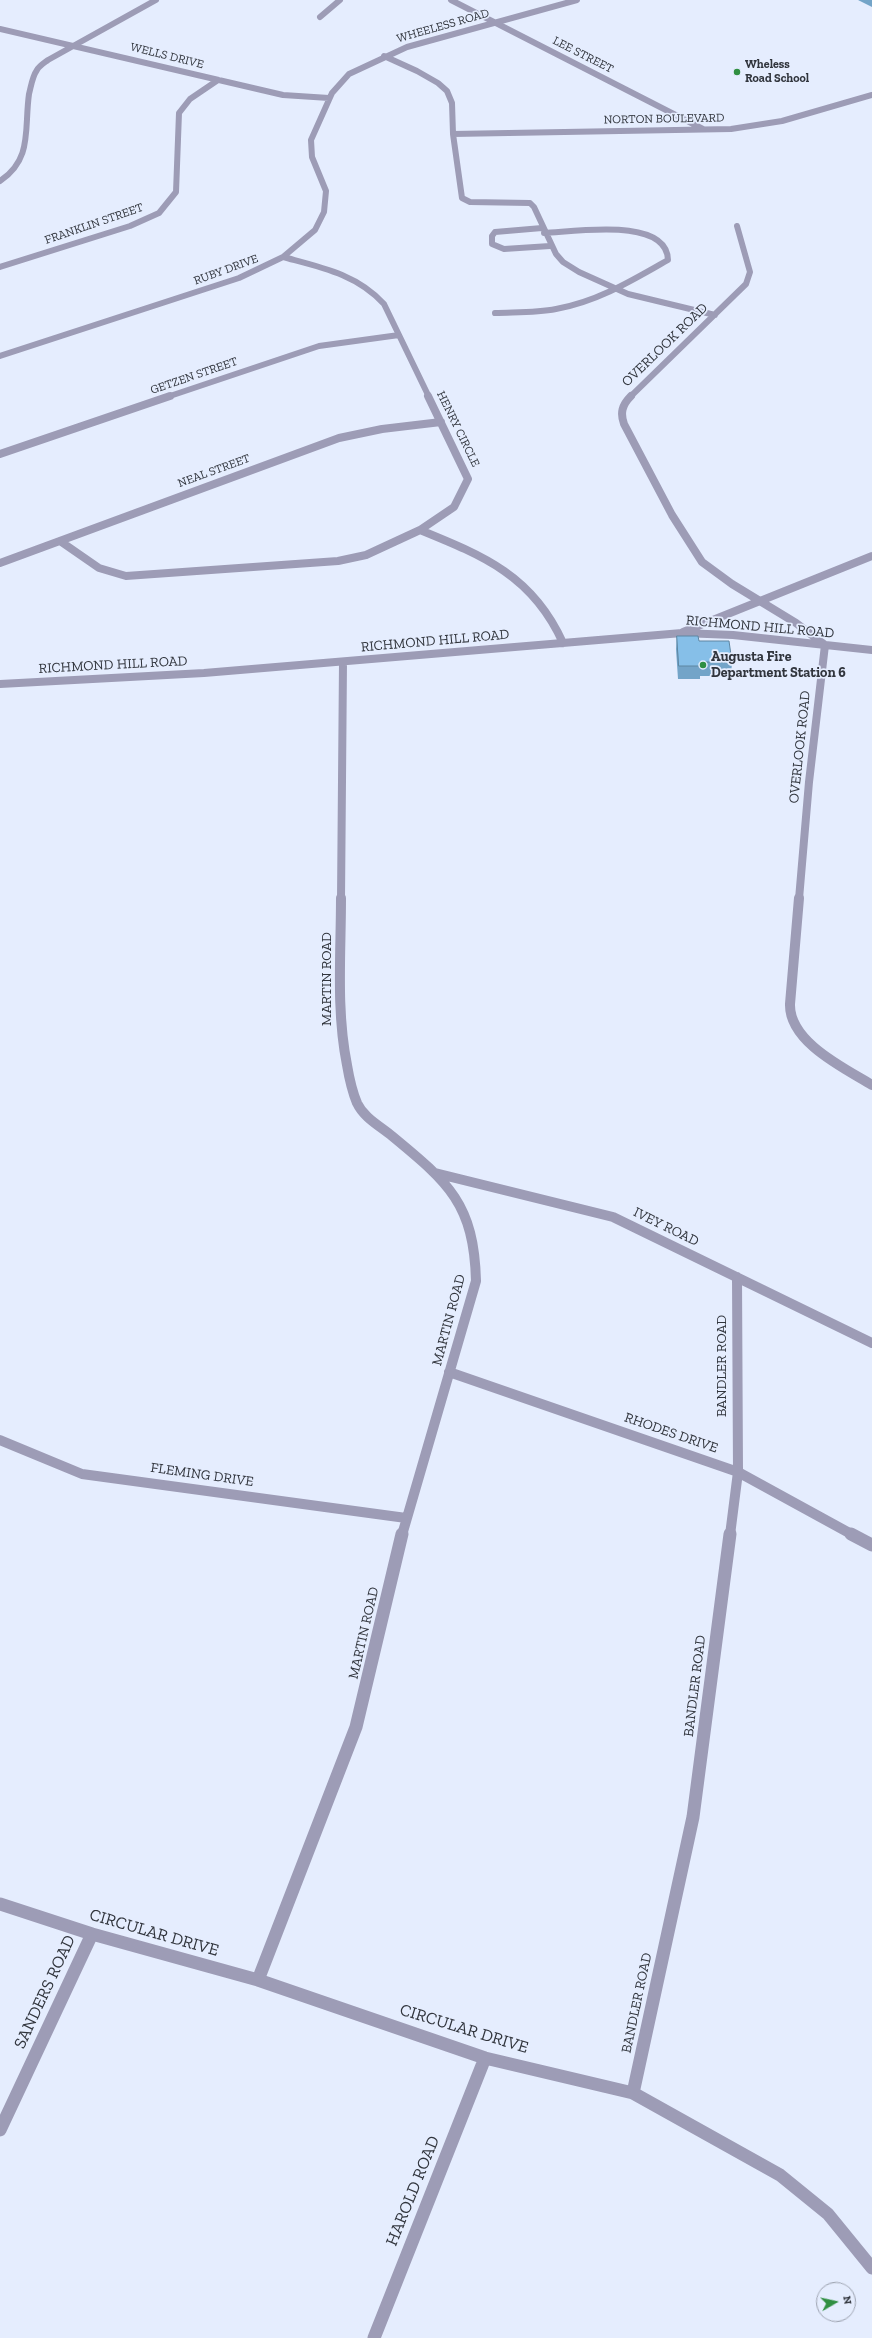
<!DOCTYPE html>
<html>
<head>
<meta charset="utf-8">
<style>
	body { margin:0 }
	#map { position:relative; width:872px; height:2338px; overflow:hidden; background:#e5edfe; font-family:"Zilla Slab",serif }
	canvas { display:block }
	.north { position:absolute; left:816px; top:2282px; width:40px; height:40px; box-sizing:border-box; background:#e5edfe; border:1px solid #9da3b1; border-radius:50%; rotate:81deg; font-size:11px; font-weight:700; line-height:16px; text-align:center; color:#31353d }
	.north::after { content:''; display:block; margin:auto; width:14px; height:18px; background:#308f42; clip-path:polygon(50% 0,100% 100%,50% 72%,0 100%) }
</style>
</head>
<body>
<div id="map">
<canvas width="872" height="2338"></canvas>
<div class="north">N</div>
</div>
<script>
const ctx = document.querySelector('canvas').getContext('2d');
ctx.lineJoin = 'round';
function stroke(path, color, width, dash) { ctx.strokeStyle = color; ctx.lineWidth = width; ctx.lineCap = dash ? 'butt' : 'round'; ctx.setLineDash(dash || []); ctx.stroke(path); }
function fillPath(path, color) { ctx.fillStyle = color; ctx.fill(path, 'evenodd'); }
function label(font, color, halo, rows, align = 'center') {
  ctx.font = font + ' "Zilla Slab",serif'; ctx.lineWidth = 3.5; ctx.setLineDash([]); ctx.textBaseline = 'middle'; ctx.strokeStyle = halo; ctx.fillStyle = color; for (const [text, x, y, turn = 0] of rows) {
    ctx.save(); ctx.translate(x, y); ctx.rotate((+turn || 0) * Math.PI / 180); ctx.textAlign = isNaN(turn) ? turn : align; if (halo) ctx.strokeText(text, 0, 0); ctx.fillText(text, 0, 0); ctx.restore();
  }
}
stroke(new Path2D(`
	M451,0L703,129
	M320,17L340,0
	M0,29L283,95L329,98
	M384,56L417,71L438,83L447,91L452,103L453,134L462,198L470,202L530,203L534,207L556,254L563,262L579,272L628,294L715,315
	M453,134L731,129L782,121L872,95
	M0,181C33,159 24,129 29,94C31,87 32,77 37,70C39,66 44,63 48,60L156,0
	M542,228L495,232L492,236V244L504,249L550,246
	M283,257C320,267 357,274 384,304L429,397
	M0,267L130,226L159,213L176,192L179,113L190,99L218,80
	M495,313C515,312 536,313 556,309C597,302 633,280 668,260C667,216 573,232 544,233
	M0,356L239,278L283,257L315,230L324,212L326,191L312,157L311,140L332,93L349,74L407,47L577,0
	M167,397L319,346L399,335
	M630,397L746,284L750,272L737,226`), '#9d9cb6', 6);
stroke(new Path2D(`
	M631,396C622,405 620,413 624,424L672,515L702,562L732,584L796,623L825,645L809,782L799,899
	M0,454L170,396
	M420,530C484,556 533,576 563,643
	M60,541L99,568L126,576L338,561L366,555L420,530L454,507L468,479L428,396
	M0,563L339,438L382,429L441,422
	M683,632L872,556
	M0,684L204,673L682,633L733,635L872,650
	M341,899L343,662`), '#9d9cb6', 8);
stroke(new Path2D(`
	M341,898C341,954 336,1010 347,1065C349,1077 352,1091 357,1103C364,1118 380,1126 392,1136C449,1183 474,1204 476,1281L402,1535
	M799,898L790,1004C789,1042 844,1068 872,1085
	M435,1173L613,1217L872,1343
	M449,1372L738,1472L853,1535
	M0,1440L82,1474L406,1518
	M730,1535L738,1472L737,1277`), '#9d9cb6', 10);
stroke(new Path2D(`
	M851,1534L872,1545
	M0,1904L92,1934L258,1980L485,2058L633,2093L780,2175L828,2214L872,2268
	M258,1980L356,1727L402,1534
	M633,2093L693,1817L730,1534
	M0,2130L92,1934
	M374,2338L485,2058`), '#9d9cb6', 13);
fillPath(new Path2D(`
	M858,0H872V7Z
	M677,636L699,641L732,662L731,676H700V679H678L676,649Z`), '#73a4c8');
const building = new Path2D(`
	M677,636H698L699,641H729L732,662H700L701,666H679Z`);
fillPath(building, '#86bfe8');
stroke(building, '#5e86a2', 1);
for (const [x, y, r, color] of [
	[737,72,4,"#308f42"],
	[703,665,4,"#308f42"]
]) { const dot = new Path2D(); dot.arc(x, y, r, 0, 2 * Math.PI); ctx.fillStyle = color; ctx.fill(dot); stroke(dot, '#e5edfe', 1.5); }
label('12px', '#31353d', '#e5edfe', [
	["WHEELESS ROAD",443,26,-16],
	["LEE STREET",583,55,27],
	["WELLS DRIVE",167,56,14],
	["NORTON BOULEVARD",664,119,-1],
	["FRANKLIN STREET",94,224,-19],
	["RUBY DRIVE",226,270,-20],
	["GETZEN STREET",194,376,-19],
	["HENRY CIRCLE",458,429,64],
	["NEAL STREET",214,471,-20]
]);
label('bold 12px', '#31353d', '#e5edfe', [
	["Wheless",745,65],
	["Road School",745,79]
], 'left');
label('14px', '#31353d', '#e5edfe', [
	["OVERLOOK ROAD",665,345,-44],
	["RICHMOND HILL ROAD",760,627,5],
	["RICHMOND HILL ROAD",435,641,-5],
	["RICHMOND HILL ROAD",113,665,-3],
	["OVERLOOK ROAD",800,747,-84],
	["MARTIN ROAD",327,979,-90],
	["IVEY ROAD",666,1227,26],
	["MARTIN ROAD",449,1320,-75],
	["BANDLER ROAD",722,1366,-90],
	["RHODES DRIVE",671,1433,19],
	["FLEMING DRIVE",202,1475,8],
	["MARTIN ROAD",364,1633,-77],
	["BANDLER ROAD",695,1686,-83],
	["BANDLER ROAD",637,2003,-78]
]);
label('bold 14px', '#31353d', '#e5edfe', [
	["Augusta Fire",711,657],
	["Department Station 6",711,673]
], 'left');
label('17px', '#31353d', '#e5edfe', [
	["CIRCULAR DRIVE",154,1933,16],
	["SANDERS ROAD",45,1992,-65],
	["CIRCULAR DRIVE",464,2029,17],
	["HAROLD ROAD",413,2191,-68]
]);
</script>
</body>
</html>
